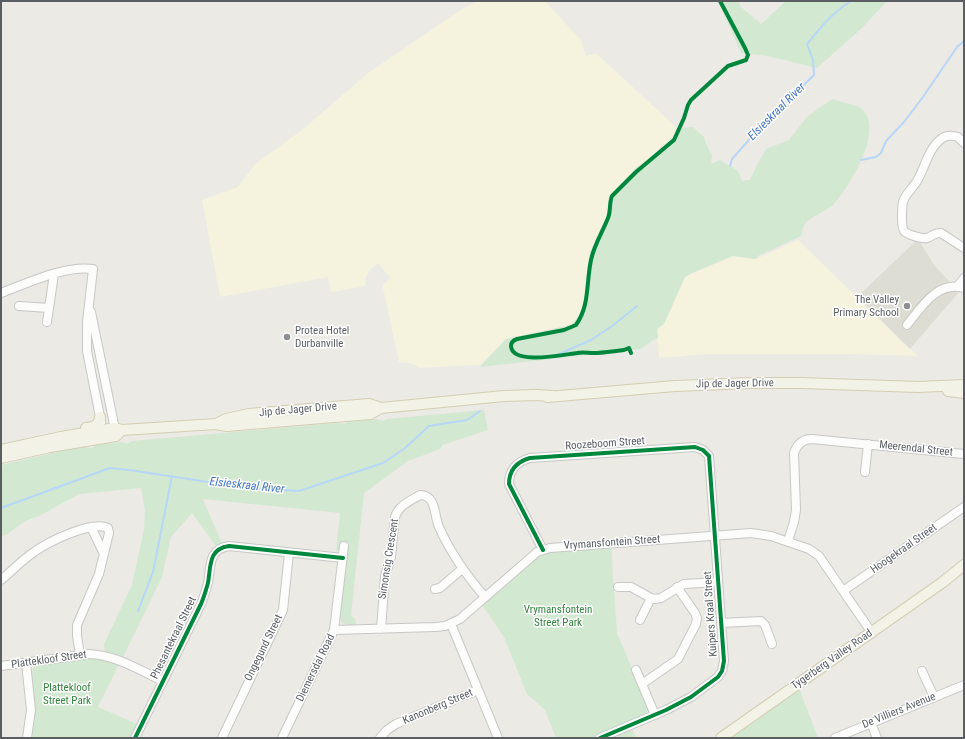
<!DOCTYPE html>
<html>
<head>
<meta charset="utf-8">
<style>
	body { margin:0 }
	#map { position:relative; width:965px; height:739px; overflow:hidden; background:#ebeae5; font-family:"Roboto Condensed",sans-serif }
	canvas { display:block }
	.frame { position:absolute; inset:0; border:2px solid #5a5e63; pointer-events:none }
</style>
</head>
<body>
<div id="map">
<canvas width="965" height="739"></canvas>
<div class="frame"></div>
</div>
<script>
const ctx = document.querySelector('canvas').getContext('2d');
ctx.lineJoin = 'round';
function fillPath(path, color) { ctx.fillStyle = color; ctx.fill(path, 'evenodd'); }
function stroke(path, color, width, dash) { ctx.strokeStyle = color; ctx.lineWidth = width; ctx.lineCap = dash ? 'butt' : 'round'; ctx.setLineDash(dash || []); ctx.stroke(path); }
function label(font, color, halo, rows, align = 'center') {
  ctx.font = font + ' "Roboto Condensed",sans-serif'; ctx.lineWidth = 3; ctx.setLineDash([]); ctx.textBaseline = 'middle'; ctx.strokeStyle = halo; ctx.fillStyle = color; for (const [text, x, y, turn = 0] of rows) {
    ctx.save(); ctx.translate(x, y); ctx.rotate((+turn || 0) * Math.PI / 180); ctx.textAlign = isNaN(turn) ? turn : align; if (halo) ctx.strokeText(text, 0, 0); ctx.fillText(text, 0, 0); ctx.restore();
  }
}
fillPath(new Path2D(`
	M477,1H545L581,40L586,56L596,53L676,127V133L647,160L637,167L609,197L607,216L590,252L583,308L579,316L571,325L506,339L480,365L420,368L409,363L399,362L383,288V285L390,278L378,263L369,271L365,279L366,286L332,292L331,291L328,277L220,297L202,200L238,187L255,164L302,130L368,73L462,9Z
	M798,240L918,356L845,354H706L659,358L657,329L664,324L685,277L692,273L733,256L756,259Z`), '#f5f2dd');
fillPath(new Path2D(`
	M918,239L935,266L959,292L910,349L857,297Z`), '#deddd4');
fillPath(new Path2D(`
	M718,1H738L741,7L761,24L786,1H887L862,28L817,68L768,56L741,53Z
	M833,99C840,102 858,105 862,109C885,129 849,188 833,205C826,211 808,218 805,224C803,227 802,232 801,236L758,256L756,259L733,256L692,273L685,277L664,324L657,329L658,338C650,340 647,346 640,349L480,367L506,339L571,325L579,316L583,308L590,252L607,216L609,197L637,167H642L650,162L670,140L676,136L681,128L693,127L704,137L706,144L712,155L711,164L720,160L738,171L742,181L750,180L756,167L766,149L789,140L807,117L822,106Z
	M484,410L488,430L442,445L440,449L408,461L364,493L351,615L355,619L356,627H351L342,623L340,617L348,544L341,543L340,548L336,552L340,513L203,499L222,544L216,546L192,513L171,537L162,577L123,657L105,652L104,644L132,585L144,529L145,510L141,488L79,494L39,516L25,521L5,536L4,535L1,537V465L66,450L85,446L88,448H92L96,445L122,442C126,444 128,444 132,441L337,423L345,424L348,422L377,419C381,421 384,421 387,419Z
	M611,546L617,633L647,705L648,710L643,717L592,738H556L545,710L527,694L504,637L482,605L535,558L546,552Z
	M93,658H99L119,664L98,707L137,724L131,738H30L34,704L31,676L33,668L39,665Z
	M799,688L818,738H728Z
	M632,728L636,738H619L618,734Z`), '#d2e8d1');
stroke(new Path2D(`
	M861,160L876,157L881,153L886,141L904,122L923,97L957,47L964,41
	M730,166L732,159L765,122L814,75L813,60L807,44C820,28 833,12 851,1
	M557,355L591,340L612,326L637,306
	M1,508L110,468L129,470L248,488L299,491L383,463L404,449L429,426L467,420L480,411
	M138,611L153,572L172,476`), '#b7d6f7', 2);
const minor = new Path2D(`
	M964,143L958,137C952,135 946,135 941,139C928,149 925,168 917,181C913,188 905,194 903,202C902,206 901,229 904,231C908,235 922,239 927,238C933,236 935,232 941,233L964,248
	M957,287L964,278
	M1,293C28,283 65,265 93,269L87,322V351L101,422
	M19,306L49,308
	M91,312L116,434
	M47,322L54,274
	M907,325C921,308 937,280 964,288
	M865,472L868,444
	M91,527L104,554
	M788,541L794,522L796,510L794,453C797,444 803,439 812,439L964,454
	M543,550L509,484C509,470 516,462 530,458L695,447L703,450L709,456L724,661L722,671L718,677L691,697L666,710L600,738
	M1,580C12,571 22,560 34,552C48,542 92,520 108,528L109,533L99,574L77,625V636L80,655
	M618,587H631L651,598L655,599L661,598L684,584L718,582
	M435,589L440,588L462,569
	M843,591L964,507
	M640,620L651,598
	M721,623L761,621L765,625L772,644
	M451,624L498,738
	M381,629L385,576L391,557L395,517C399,505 410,501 420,495C437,495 434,517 439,527C451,554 466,575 485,597
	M334,630L435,627L445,626L460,619L528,560L537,552L550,548L751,533L771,536L809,549L819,556L872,633
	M26,663L31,710L27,738
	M1,666L89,654C116,655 139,670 163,681
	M636,670L642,684
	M922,671L934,697
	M655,715L642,684L678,659L696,624L697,618L695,613L677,587
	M871,723L877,738
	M135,738L201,604C204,597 206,590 208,583C211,566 208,549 229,546L343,558
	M222,738L283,610L289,553
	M282,738L334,630L344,546
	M380,738L387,730L396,724L478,690
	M835,738L964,685`);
const major = new Path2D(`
	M948,391L964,393
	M547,397L675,386L751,383H801L918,387L964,385
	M216,424L226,419L249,414L369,404L381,408
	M86,428C94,427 99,426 100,417
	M1,450L61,437L115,428L122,430L216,424L227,426L370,414L381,408L504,396L536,395L553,396
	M1,458L50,447L116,436L122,430
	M721,738L943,582L964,565`);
stroke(minor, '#c7c7c5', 10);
stroke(major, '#d3cdb2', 12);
stroke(minor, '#fcfcfb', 8);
stroke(major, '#f2f2e7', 10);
stroke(new Path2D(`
	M631,353L629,348L624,350C614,351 603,353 593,353C588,353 583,352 577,353C566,354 512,366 511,346C511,342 514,340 517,339L564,330L576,325C590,305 586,283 591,260C594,245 603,231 608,218C611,211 609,203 612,196L636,172L674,140L684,118L688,105L691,100L728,66L746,60L748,55L745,48L720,1
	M543,550L509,484C509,470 516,462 530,458L695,447L703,450L709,456L724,661L722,671L718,677L691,697L666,710L600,738
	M135,738L201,604C204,597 206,590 208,583C211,566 208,549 229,546L343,558`), '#00873e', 4);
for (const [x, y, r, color] of [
	[907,306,4,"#8d8f90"],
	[287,337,4,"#8d8f90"]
]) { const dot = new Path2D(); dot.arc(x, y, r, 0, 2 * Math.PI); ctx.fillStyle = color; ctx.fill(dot); stroke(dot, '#fff', 1.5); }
label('11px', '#5a5e63', '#fff', [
	["The Valley",899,300],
	["Primary School",899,313],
	["Protea Hotel",295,331,"left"],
	["Durbanville",295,344,"left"]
], 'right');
label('11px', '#5a5e63', '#fff', [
	["Jip de Jager Drive",735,384,-1],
	["Jip de Jager Drive",298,410,-5],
	["Roozeboom Street",605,444,-4],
	["Meerendal Street",916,449,6],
	["Vrymansfontein Street",612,543,-4],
	["Hoogekraal Street",904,549,-35],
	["Simonsig Crescent",389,559,-81],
	["Kuipers Kraal Street",711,614,-94],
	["Phesantekraal Street",174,638,-64],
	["Ongegund Street",264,648,-64],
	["Plattekloof Street",49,660,-8],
	["Tygerberg Valley Road",832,660,-35],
	["Diemersdal Road",316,668,-64],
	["Kanonberg Street",438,707,-23],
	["De Villiers Avenue",899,711,-22]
]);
label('11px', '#32833e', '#fff', [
	["Vrymansfontein",558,610],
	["Street Park",558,623],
	["Plattekloof",67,688],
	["Street Park",67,701]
]);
label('italic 12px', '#4075c5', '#fff', [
	["Elsieskraal River",777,112,-45],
	["Elsieskraal River",247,486,6]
]);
</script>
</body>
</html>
